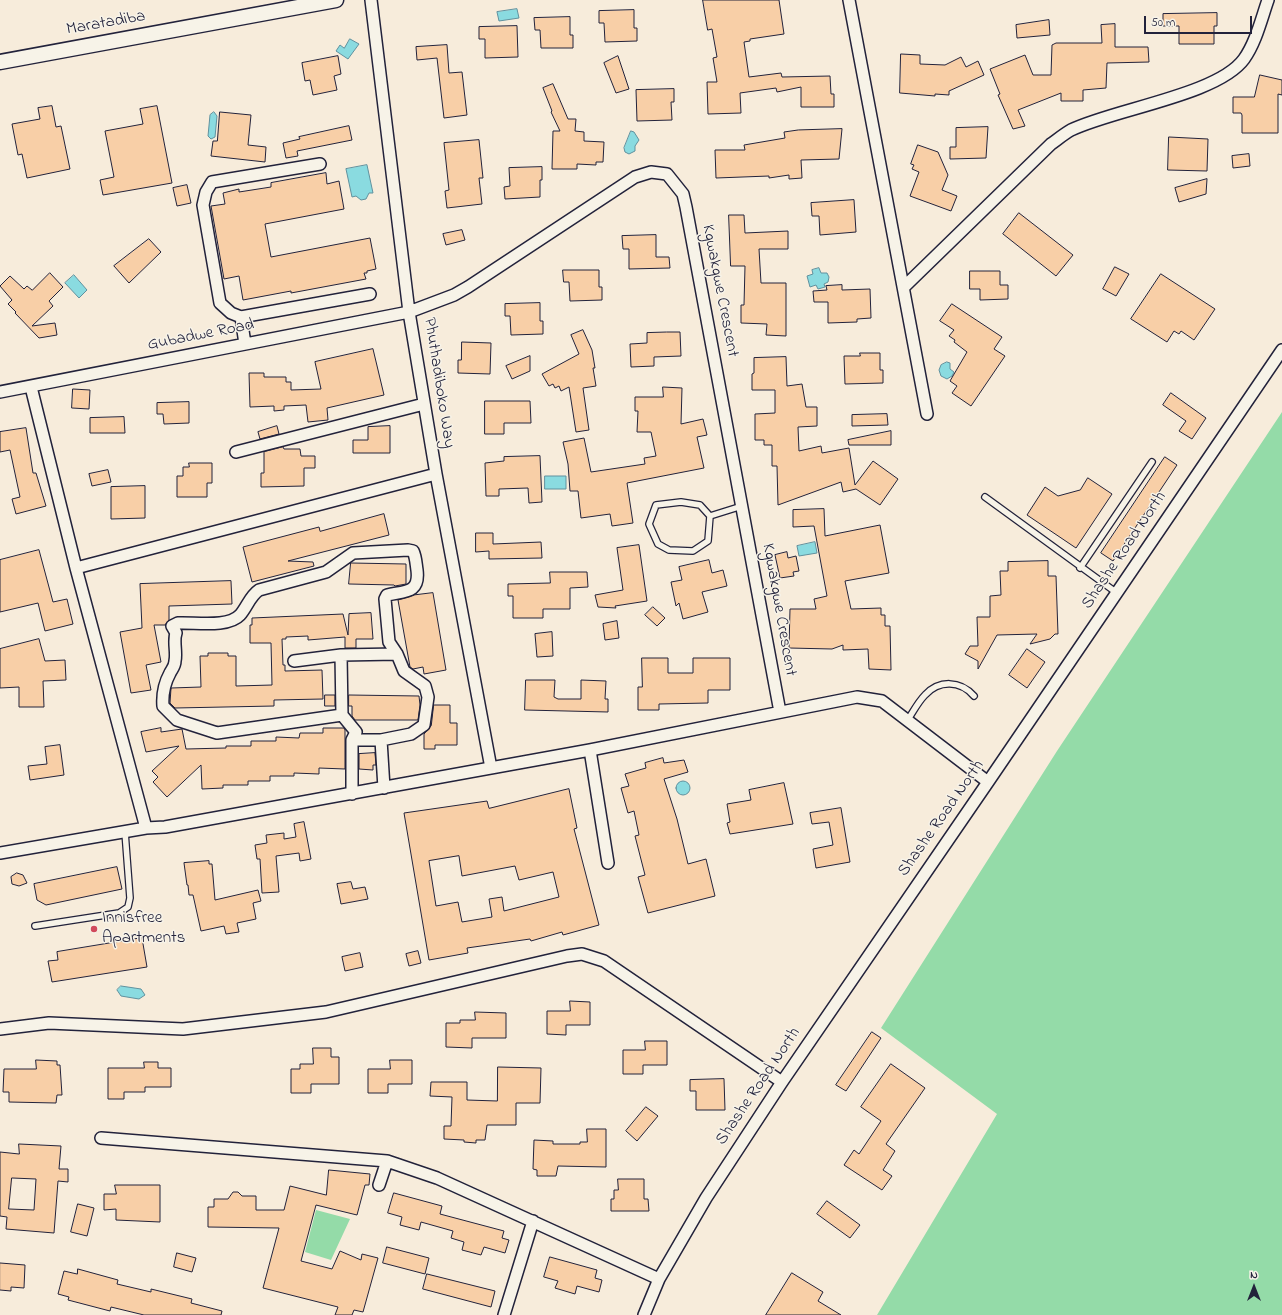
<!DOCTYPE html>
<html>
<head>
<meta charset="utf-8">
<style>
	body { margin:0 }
	#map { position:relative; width:1282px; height:1315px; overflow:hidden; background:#f7ecdb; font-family:"Indie Flower",sans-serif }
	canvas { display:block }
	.north { position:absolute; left:1234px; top:1267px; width:40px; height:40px; -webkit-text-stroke:3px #f7f3e8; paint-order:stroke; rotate:0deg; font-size:11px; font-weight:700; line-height:16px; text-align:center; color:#22223b }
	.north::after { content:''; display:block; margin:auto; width:14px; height:18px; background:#22223b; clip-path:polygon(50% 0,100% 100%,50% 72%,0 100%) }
	.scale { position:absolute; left:1144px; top:16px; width:108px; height:18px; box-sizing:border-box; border:2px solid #22223b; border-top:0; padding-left:5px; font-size:12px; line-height:14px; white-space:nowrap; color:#22223b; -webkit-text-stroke:3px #f7f3e8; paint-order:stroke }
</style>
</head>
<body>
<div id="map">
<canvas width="1282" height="1315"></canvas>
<div class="north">N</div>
<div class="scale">50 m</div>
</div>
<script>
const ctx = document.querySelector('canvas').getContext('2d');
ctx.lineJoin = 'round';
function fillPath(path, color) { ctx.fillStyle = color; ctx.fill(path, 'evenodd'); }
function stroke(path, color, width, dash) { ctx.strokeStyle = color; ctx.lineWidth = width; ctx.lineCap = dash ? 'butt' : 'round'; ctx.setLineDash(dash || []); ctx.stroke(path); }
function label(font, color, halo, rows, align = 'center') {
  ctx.font = font + ' "Indie Flower",sans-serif'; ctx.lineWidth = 3; ctx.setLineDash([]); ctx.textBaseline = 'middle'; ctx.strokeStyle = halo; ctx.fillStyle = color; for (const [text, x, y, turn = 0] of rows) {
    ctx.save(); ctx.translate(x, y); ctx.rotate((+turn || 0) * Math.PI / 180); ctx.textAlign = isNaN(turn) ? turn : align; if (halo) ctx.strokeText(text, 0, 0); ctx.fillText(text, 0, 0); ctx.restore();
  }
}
fillPath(new Path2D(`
	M1282,412V1315H877L997,1114L881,1028L1057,751Z
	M316,1210L350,1219L331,1260L305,1252Z`), '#94dba8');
const water = new Path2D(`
	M517,9L519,18L499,21L497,12Z
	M350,39L359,44L348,59L336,51L340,45L344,48Z
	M214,112L217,116L215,137L211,139L208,136L210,115Z
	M631,131L634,132L639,140L635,146V151L629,154L625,152L624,148Z
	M367,165L373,193H369L366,199L361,200L356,196L352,197L346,169Z
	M819,268L821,273H827L829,277L828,282L824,284L825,287L818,289L816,285L810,287L807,276L813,274L812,270Z
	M74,275L87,290L79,298L65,283Z
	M947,362L950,363V369L954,372L952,376L947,379L941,376L939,370L941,365Z
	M545,476H566V489H545Z
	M815,542L817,553L799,556L797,546Z
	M676 788a7 7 0 1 1 14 0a7 7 0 1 1-14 0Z
	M121,986L141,989L145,995L139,999L121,996L117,990Z`);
fillPath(water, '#8adbe0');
stroke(water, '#60919e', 1);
const building = new Path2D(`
	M703,0H779L784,34L750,39V41L744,42L749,77L781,73L782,77L830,76L831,94H834V107H801V87L777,92L776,88L740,93L741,113L708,114L707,82H717L713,58L717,57L712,29L708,30Z
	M634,10V28H637V41L605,42L604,23H599V11Z
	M1217,13V26H1214V44H1179V26H1163V14Z
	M570,17V35H573V48H541L540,30H535L534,18Z
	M1049,20L1050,35L1017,38L1016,25Z
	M1115,24V47H1148L1149,62L1107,63L1106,88L1083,90V101H1061V93L1018,110L1025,126L1013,129L998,95L1000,94L990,69L1025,55L1033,75H1051L1052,45L1056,43H1102L1101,25Z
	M517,26L518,57L485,58V39H479V27Z
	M447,45L449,73L462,72L467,115L444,118L437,58L417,60L416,47Z
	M901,54L920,55V64L945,65L961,57L966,67L978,61L984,75L949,91V95L935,94V96L900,93Z
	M338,56L341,74L334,76L337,90L313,95L310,80L305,81L302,63Z
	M618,56L629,89L616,93L604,63Z
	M1260,75L1282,80V95L1278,94V133H1242V115L1241,113H1233V97H1254Z
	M553,84L568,119H576L575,131L584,132V141L604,142L603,162H596V165L577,164V169H552L553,131H560L551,112L552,111L543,88Z
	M674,89V102H671L672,120L637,121L636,90Z
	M52,106L56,127L61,126L70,169L27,178L22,154L18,155L12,124L40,119L38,108Z
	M157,106L172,183L103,195L100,180L114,177L105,131L143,124L140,109Z
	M220,112L251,115L248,145L266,147L265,162L211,156L213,141H217Z
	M349,126L352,140L297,151L298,156L286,158L283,143L300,139L299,137Z
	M988,127L986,158L950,159V147H956V128Z
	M842,129L839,159L801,160L802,178L789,179V175L769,178V176L716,178L715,150H745L744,145L785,138L784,132L798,130Z
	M1169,137L1208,139L1207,171L1168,170Z
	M479,140L483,178H479L482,204L447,208L445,191L449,190L444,143Z
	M918,145L938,152L948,175L942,190L957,196L951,211L910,196L919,172L912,169L914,165L911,164Z
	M1249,154L1250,166L1233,168L1232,156Z
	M542,167V180H540V197L505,199L504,187L510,186L509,168Z
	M326,173L327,184L339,181L344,209L265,224L271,257L370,238L376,269L367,271V273H364L366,279L291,293V291L243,300L239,276L224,279L211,206L225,204L223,193L239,189V192L271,187V183Z
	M1207,179L1206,194L1179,202L1175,188Z
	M187,185L191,203L177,206L173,188Z
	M854,200L856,232L820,235L819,216H812L811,203Z
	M1019,213L1073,255L1056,276L1003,234Z
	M729,215H744L745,233L788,231V249H759L761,283H786V336L766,335L767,324L741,323V305H744L745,266H731Z
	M462,230L465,240L446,245L443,234Z
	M656,235V257H669L670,268L629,269V249H623L622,236Z
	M149,239L161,252L129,283L114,266Z
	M1115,267L1129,274L1116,296L1103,289Z
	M563,270H599V287H602V300L570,301L569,282H564Z
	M970,271H1000V285H1008V299L980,300V289H970Z
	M50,273L63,287L49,301L53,306L32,326L55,323L57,335L39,338L15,313L16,312L8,304L12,300L0,286L10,276L24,289L27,286L32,290Z
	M1161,274L1215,309L1194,340L1181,331L1179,334L1174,331L1167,342L1131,319Z
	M842,285V290L870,289L871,318L857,319V322L828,323V302H814L813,291L827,290L826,286Z
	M540,303V321H543V334L511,335L510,316H505V304Z
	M952,304L1002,337L994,349L1005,356L971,406L952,393L957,386L950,381L967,352L954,342L955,340L949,336L954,330L940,321Z
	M583,330L592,350L595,368H593L596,386L583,388L589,430L576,432L569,387L561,391L559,386L555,388L553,384L549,386L542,374L579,354L571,335Z
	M667,332H680L681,356L654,357V366L631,367L630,344L647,343V333Z
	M462,342L491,343L490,374L458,373V360H461Z
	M373,349L384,395L327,408L328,420L308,422L306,405L284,406V410L274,411V406L250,407L249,373H264V377H286V382H291V390L321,389L315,362Z
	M860,353H880V370H883V383L845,384L844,356H860Z
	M530,356V371L512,379L506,366Z
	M786,357L787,386L802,384L806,407H817V426L798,427L799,451L821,446L822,453L849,448L855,485L873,461L898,479L880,505L856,489L843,492L841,482L778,505L777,466H772V445H764V440H755V414L775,413V390H752V374L754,373V358Z
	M663,387L682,388L681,424L703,419L707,435L697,437L704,468L627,483L633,523L612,526L610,514L581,518L578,491H570L568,464L563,442L584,438L591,472L645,464L644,458L656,456L651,432H637L638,411H635V397H663Z
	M73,389L90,390L89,409L72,408Z
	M1171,393L1206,418L1192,439L1179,431L1186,421L1163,405Z
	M485,401H530L531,423H504V434H485Z
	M189,402V423L164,424L163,414H157V403Z
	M887,414L888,425L852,426V415Z
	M124,417L125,433H90V418Z
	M277,426L279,434L260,439L258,432Z
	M390,426V453H353V440H368V427Z
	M26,428L33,473H36L46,506L16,514L12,499L20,497L10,450L0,452V432Z
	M891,431V445H849L848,440Z
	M283,447L284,449H300L301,456H315V468H304V486L261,487V473H264V452Z
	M540,456L542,502L529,503L528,488L499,489V496H486L485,463L504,461V457Z
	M1165,457L1177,465L1113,561L1101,553Z
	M189,463H212V483H207V497H177V476H183V467H189Z
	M108,470L111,482L92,486L89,474Z
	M1088,478L1112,494L1076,548L1027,515L1045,487L1058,496L1080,490Z
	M145,486V518L111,519V487Z
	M824,509L825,536L880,525L889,573L845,581L851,609L881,608V615H885V626H890L891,670L869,669L868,649L843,650V645L832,649L789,648L790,609H816L814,599L827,596L814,526L793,527V510Z
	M384,514L389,535L288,561L313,562L314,566L252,582L243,547L319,527L320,531Z
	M476,533H493V544L541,542L542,558L489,559V551L476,552Z
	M639,545L647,601L615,606L616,608L598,607L595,595L623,590L617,548Z
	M39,550L53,602L67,599L73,624L45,631L38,603L0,612V560Z
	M787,552L788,558L796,556L799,571L793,572L794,576L780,578L775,555Z
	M709,560L712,573L723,570L727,586L702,592L708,612L683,619L679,603L676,606L671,582L682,580L679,567Z
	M1048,561V576H1056L1058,634H1055L1050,639L1030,644L1037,634L997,635L978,669V661L965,654L970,646H978L977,617H990V596L1001,595L1000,571H1008V562Z
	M351,563L406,564V584L395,586L394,585L349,584Z
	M550,572H587L588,587L570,588V609H543V618H513V596H508V584L550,583Z
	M231,581L232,604L169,606V620L165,625H154L161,662L146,665L151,690L131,693L120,632L142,628L140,584Z
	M433,593L446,670L424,674L423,667L413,669L410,667L398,600L414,595Z
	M653,607L665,618L657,626L645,615Z
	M371,613L373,639H356V648H345V637L308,640V636L286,637V639H282L283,665H285V671L322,670L323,699L274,700V706L175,708L170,703L171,688L201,687L200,656H208V653H228V656H236V686L272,685L271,643H250V625H252V618L343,614L348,635L349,614Z
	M617,621L619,638L605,640L603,624Z
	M552,632L553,656L537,657L535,634Z
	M39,639L45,661L65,660L66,680L43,681L44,707H19V687L0,688V649Z
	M1027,649L1045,662L1027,688L1009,675Z
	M642,658H668V673H693V658H730V690H708V703L659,704V710H638V687H642Z
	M526,680H555L554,697L558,699H581V680L606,681L605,699H608V712L525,710Z
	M325,695H335V706H325Z
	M349,695L419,696L420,705L418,720H355L352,716V706H349Z
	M434,705H450V723H457V745H435V749H424V734L431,726Z
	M161,728V732L182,729L186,749L226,748V746H251V741H276V737L299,738L300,733H323V728H344L345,730V769L319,768V774L294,773V776H270V781H248V785H223V788L202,789L201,765L167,797L153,782L158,777L152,771L179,746L146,752L141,732Z
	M60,745L64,775L30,780L28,766L47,764L45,747Z
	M375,753L376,765H373V770L359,769V754Z
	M663,758L664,763L684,760L688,772L664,779L677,819L688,864L706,859L715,896L648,913L638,877L645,875L635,836L639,835L634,811L628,813L621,788L629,786L625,774L646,768L645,763Z
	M784,783L793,824L730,834L727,823L730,822L727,804L751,800L749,790Z
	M569,789L577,828L574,829L599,925L563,935L562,932L531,941L530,939L467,948L468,953L429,960L404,813L487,801L489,808ZM459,856L462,876L515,866L519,880L553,872L559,897L504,911L502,897L489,899L492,917L462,922L458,902L436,906L429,861Z
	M841,808L850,862L816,868L813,849L833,845L829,822L812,824L810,813Z
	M304,822L311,859L300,861L299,853L276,856L279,892L262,893L260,859H257L255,845L267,843L266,835L284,833V839L296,837L294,824Z
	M209,861V864H212L215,900L258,890L261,901L253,903L256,919L237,923L239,932L226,934L224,926L201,931L193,895H189L188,885H187L184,863Z
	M117,867L122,889L46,905L37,900L34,884Z
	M17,873L23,875L27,883L19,886L12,884L11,877Z
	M351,882L353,889L365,887L368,899L341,904L337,884Z
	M142,938L147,967L52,982L48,961L58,960L57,952Z
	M418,951L421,963L409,966L406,954Z
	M360,953L363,967L345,971L342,957Z
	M570,1001L590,1002V1025H566V1035L547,1034V1011H570Z
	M475,1012L506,1013V1038H472V1048L446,1047V1023H460V1020H475Z
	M872,1032L881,1038L846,1091L836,1085Z
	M645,1041H667V1065H643V1074H623V1050H645Z
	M313,1048H331V1057H339V1084H311V1093H291V1069H300V1064H313Z
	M36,1060L57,1061V1065H60L62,1095H57L56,1103L9,1102V1092H3L4,1069H36Z
	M390,1060H412V1084H388V1093H368V1069H390Z
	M144,1062H158V1068H171V1087H145V1092H124V1099H108V1068H144Z
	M891,1064L925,1088L886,1144L895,1151L883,1170L892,1176L882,1190L844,1165L854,1150L859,1154L881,1121L861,1107Z
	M498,1067L541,1068L540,1103H516V1125H487L485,1140H476V1143L464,1142V1140L444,1139V1126H451L452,1097L430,1096L431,1082H467V1100L497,1101Z
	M724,1079L725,1110H696V1091H690V1080Z
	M646,1107L658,1116L637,1141L626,1131Z
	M587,1129H606V1167L558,1166L556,1176H537V1170L533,1169L534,1140L553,1141V1144H580V1142H587Z
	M19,1144L61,1146L59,1169H68V1182L58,1181L54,1233L6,1229L7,1217L0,1216V1152L19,1154ZM12,1178L36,1179L34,1210L9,1209Z
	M329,1170L370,1174L369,1185H365L357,1215L316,1205L301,1261L332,1269L340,1251L361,1260L362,1254L378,1258L363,1312L354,1310L352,1315H335L338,1307L263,1288L279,1228L208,1227V1207H214V1199H228L233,1192H238L242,1196H256V1210H284L290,1186L326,1195Z
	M618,1179H644V1199H648L649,1211H611V1199H614V1190H618Z
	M115,1185H160V1222L116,1220V1209L104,1210V1194H116Z
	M394,1193L442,1206L440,1214L504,1231L502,1238L509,1240L505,1253L484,1247L481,1255L462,1250L464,1242L451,1238L453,1231L421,1222L419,1230L400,1225L402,1217L388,1213Z
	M827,1201L860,1225L850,1238L817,1214Z
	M78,1204L94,1208L87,1236L71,1232Z
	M387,1247L429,1258L425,1274L383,1263Z
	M177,1253L196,1258L192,1272L174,1267Z
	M550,1257L597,1270L595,1278L602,1280L599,1292L577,1286L575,1294L555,1288L558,1281L544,1277Z
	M0,1263L25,1265L24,1288L11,1287V1291L0,1290Z
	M78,1269L118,1280L117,1284L151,1292V1289L192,1299L191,1303L222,1311L221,1315H144L111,1307L110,1311L68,1300L69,1297L58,1294L64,1271L77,1274Z
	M792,1273L823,1292L818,1301L841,1315H766Z
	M427,1274L495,1291L491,1307L423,1289Z`);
fillPath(building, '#f8cfa7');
stroke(building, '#22223b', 1);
const service = new Path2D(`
	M985,497L1117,593
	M681,502L700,505L710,516L708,541L693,551L669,550L658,544L649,524L656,505Z
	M710,516L742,506
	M1080,568L1152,462
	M907,721C913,712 918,702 925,695C939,680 960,680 974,696
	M35,926L119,913L128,907L130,898L125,832`);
const minor = new Path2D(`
	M371,0L409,312L436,474L491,768
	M849,0L927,414
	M904,287L1051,144C1058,139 1064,134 1071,130C1114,109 1218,95 1244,59C1256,42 1261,20 1268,0
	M241,317L370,294
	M245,344L241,317L231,313L220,303L203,205L206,192L212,182L320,164
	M31,387L76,568L146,828
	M0,392L409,312L454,295L468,287L635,177L651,172L667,174L683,194L686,207L780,712
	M236,452L424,404
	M76,568L436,474
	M341,655L342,715
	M294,661L341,655L397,654
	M352,740H381L411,734L424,725L428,697L425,686L404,671L397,654L389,642L385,599L387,595C404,591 420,594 417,570C416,564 416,557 413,551L408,550L353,553L326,572L259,590C250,596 247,607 240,615C228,628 195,622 178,623L172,626L176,633C173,641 177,652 175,661C175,666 172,669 170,673C164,684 162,693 163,706L177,720L217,733L342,715L356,732L352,740V794
	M381,740L384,788
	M590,750L608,863
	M0,853L146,828L165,827L590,750L857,697L882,701L988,782
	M0,1029L49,1023L183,1029L326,1012L567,956L582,954L604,961L782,1082
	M101,1138L387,1161L437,1178L659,1279
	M379,1185L387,1161
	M504,1315L533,1221
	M644,1315L659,1279L706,1198L782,1082L988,782L1282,350`);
const tertiary = new Path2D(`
	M0,62L336,0`);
stroke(service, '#22223b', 8);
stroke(minor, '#22223b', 14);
stroke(tertiary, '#22223b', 17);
stroke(service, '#f7f3e8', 5.5);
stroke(minor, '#f7f3e8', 11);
stroke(tertiary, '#f7f3e8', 14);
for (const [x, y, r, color] of [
	[94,929,4,"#d1495b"]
]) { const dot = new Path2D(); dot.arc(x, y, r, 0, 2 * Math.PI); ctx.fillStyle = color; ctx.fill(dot); stroke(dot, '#f7f3e8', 1.5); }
label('17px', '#22223b', '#f7f3e8', [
	["Maratadiba",106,24,-10],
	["Kgwakgwe Crescent",719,291,79],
	["Gubadwe Road",201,336,-11],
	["Phuthadiboko Way",438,383,81],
	["Shashe Road North",1125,551,-56],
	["Kgwakgwe Crescent",778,610,80],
	["Shashe Road North",942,819,-55],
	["Shashe Road North",759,1087,-56]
]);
label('17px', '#22223b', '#f7f3e8', [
	["Innisfree",102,919],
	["Apartments",102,939]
], 'left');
</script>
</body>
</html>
